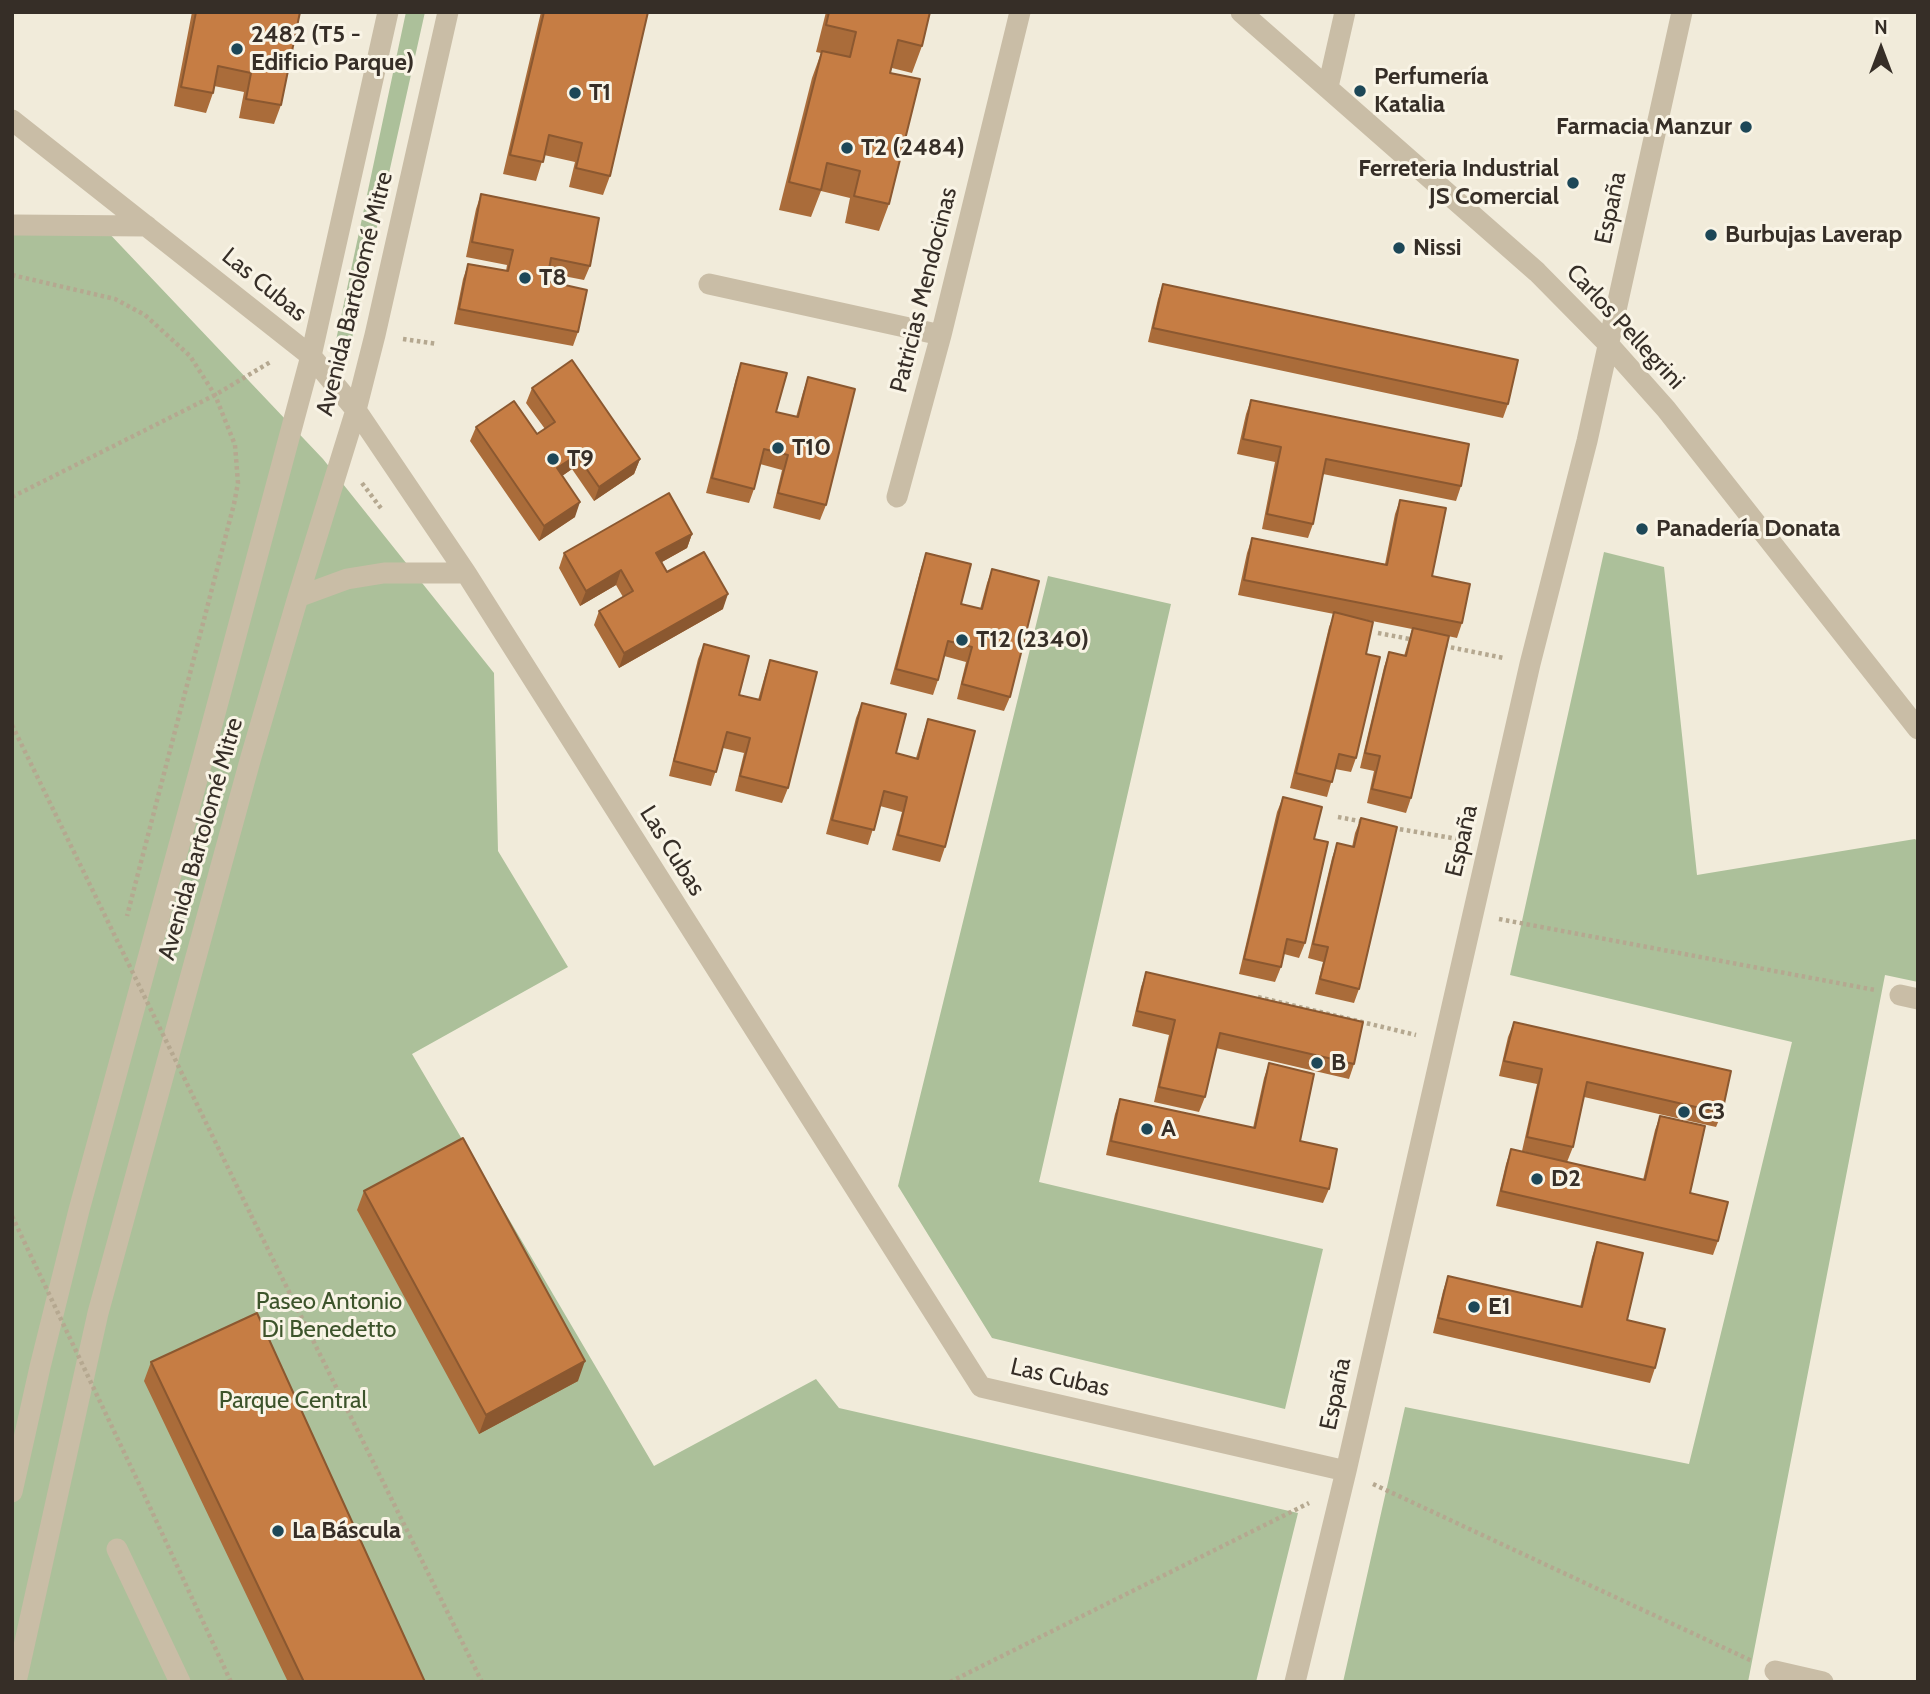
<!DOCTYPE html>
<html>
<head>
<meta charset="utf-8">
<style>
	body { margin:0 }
	#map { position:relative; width:1930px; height:1694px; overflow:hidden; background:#f1ebda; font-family:Cabin,sans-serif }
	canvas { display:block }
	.frame { position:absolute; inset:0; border:14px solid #362e27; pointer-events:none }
	.north { position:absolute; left:1846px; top:14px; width:70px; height:70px; -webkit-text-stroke:5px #f9f4e6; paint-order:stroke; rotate:0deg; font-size:19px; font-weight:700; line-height:28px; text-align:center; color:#362e27 }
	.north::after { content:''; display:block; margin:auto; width:24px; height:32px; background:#362e27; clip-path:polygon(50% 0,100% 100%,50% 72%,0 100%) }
</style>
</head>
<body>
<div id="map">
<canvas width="1930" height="1694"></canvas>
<div class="frame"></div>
<div class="north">N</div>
</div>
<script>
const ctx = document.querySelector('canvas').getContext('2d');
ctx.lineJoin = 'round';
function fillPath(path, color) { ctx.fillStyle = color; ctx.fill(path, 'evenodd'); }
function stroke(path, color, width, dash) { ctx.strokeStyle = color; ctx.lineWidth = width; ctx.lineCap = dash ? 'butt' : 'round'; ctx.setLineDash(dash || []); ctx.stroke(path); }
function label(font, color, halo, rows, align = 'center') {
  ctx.font = font + ' Cabin,sans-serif'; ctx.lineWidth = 6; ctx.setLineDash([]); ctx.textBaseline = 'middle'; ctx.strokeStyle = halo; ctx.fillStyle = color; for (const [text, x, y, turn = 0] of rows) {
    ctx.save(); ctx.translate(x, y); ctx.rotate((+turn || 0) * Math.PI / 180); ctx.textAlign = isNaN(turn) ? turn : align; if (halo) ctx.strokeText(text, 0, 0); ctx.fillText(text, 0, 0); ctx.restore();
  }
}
fillPath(new Path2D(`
	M406,12H425L349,352L335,345Z
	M104,228L323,459L494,673L498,851L568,967L412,1054L654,1466L816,1379L839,1408L1298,1513L1256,1682H12V233Z
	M1604,552L1664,567L1697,875L1915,839L1918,842V982L1885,975L1748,1682H1343L1405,1407L1689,1464L1792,1042L1510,975Z
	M1048,576L1171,604L1039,1182L1323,1249L1285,1409L992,1338L898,1186Z`), '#acc09a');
stroke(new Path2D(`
	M12,275L115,299L145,315L190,356L215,395L235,445L238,483L234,504L127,916
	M403,339L437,344
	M362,483L383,511
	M12,497L215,395L272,361
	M1378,633L1415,640
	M1444,646L1504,658
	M1338,817L1364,822
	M1393,828L1464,840
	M1499,919L1875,990
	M1258,997L1416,1035
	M251,1215L482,1682
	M1373,1484L1752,1661
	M141,1488L231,1682
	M950,1682L1309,1503`), '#b5a890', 4.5, [3.5, 3.5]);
stroke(new Path2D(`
	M1241,12L1537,272L1609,345L1666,409L1918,729
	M1328,87L1345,12
	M12,120L311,356L356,410L466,573L981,1387L1346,1471
	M12,225L147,226
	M709,284L941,335
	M897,497L941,335L1020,12
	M298,597L347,579L384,573H466
	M1900,995L1918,999
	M12,1492L40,1367L79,1210L203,758L311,356L388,12
	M117,1549L180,1682
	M1775,1671L1823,1682
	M16,1682L98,1313L251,757L298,597L356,410L375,335L448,12
	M1295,1682L1346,1471L1530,664L1587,441L1682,12`), '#c9bda6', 21);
stroke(new Path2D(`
	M12,725L251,1215
	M12,1216L141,1488`), '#b5a890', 4.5, [3.5, 3.5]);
fillPath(new Path2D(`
	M192,12H300L281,105L274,124L239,118L244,92L214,86L213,93L206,113L174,106Z
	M541,12H648L610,176L603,195L569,187L575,162L544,155L536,181L503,174Z
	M826,12H930L922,46L912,73L892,68L890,73L889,204L879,231L845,223L850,198L821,191L811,217L779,210L812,78L821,53L816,52Z
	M481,194L590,266L584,280L548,273L547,281L578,332L573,346L454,324L463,279L468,264L506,271L507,265L466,257L476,209Z
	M1163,284L1508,404L1503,418L1148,342L1158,299Z
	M741,363L776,412L796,417L803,392L808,377L826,505L820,520L773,508L782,470L760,464L754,489L749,503L706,493L736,378Z
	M532,388L640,459L634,474L594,501L572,469L562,476L575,517L539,541L470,441L476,427L537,434L545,429L526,403Z
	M1251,400L1461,486L1456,501L1323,474L1313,524L1308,538L1262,529L1275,462L1237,454L1246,414Z
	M1400,500L1432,576L1462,623L1457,638L1443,635L1411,798L1406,813L1367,803L1374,771L1360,768L1384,667L1389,652L1404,656L1412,629L1362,619L1366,654L1356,758L1351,772L1335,769L1327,797L1290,788L1329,627L1334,614L1238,595L1247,553L1252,538L1385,564L1395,514Z
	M692,534L687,548L662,562L667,572L723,609L619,668L594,625L599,611L623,597L616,585L580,606L559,568L564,553Z
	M926,553L961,604L980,609L987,583L992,569L1010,697L1004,711L957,699L966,662L944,656L938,680L933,695L890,684L921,568Z
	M704,644L739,695L758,700L765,675L770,660L788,788L782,803L735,791L744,753L723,748L711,786L669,776L698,659Z
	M862,703L896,753L916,758L923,734L928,719L945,847L940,862L892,850L902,812L880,806L868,845L826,834L856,718Z
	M1283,797L1314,839L1305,943L1299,958L1284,954L1281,967L1275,982L1239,974L1277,812Z
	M1361,818L1359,989L1354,1003L1315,994L1323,962L1308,958L1332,858L1337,843L1352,847L1355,833Z
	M1146,972L1354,1064L1349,1079L1216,1048L1205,1097L1199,1112L1154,1102L1169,1035L1132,1026L1141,987Z
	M1514,1022L1722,1113L1716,1127L1584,1097L1573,1147L1567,1162L1522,1151L1537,1084L1499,1076L1508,1037Z
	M1269,1063L1300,1141L1329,1189L1323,1203L1106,1155L1115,1114L1120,1099L1253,1128L1264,1078Z
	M1660,1116L1690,1193L1718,1241L1713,1255L1496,1206L1506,1164L1511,1149L1643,1180L1655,1130Z
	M364,1191L578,1381L479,1434L357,1210Z
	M1597,1242L1627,1320L1655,1368L1650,1383L1433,1333L1443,1291L1448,1276L1580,1307L1592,1257Z
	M151,1362L425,1682H288L144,1381Z`), '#aa6c3a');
fillPath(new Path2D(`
	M577,455L572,469L552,483L557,468Z
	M640,459L634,474L594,501L599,487Z
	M580,502L575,517L539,541L544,526Z
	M692,534L687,548L651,568L656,553Z
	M621,570L616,585L580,606L586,591Z
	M728,594L723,609L619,668L624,653Z
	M585,1361L578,1381L479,1434L486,1415Z`), '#8b5830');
const building = new Path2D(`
	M196,12H300L281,105L246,99L251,73L218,66L213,93L181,87Z
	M544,12H648L610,176L576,168L582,143L549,135L543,162L510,155Z
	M829,12H930L922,46L898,40L890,73L920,79L889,204L854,196L860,171L827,163L821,190L789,182L822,51L850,57L856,32L826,25Z
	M481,194L599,218L590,266L551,258L547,281L587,290L578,332L459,309L468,264L508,271L513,250L472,242Z
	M1163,284L1518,360L1508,404L1153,328Z
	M572,360L640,459L599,487L577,455L557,468L580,502L544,526L476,427L514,401L537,434L555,422L532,388Z
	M741,363L787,373L776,412L798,417L808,377L855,389L826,505L778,493L788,455L764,449L754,489L712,478Z
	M1251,400L1469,444L1461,486L1326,459L1313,524L1267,514L1281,447L1243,439Z
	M669,493L692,534L656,553L667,572L704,552L728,594L624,653L599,611L633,591L621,570L586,591L564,553Z
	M1400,500L1446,508L1432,576L1470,584L1462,623L1244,580L1252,538L1387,565Z
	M926,553L971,564L961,604L982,609L992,569L1039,581L1010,697L962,684L972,647L948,641L938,680L896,669Z
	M1334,612L1373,622L1366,654L1380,657L1356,758L1339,754L1332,782L1296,773Z
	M1413,628L1449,636L1411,798L1372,789L1380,756L1365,753L1389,652L1406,656Z
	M704,644L749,656L739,695L760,700L770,660L817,672L788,788L740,776L750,738L727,732L716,772L674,761Z
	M862,703L906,714L896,753L918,759L928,719L975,731L945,847L898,835L907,797L884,791L874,830L832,820Z
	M1283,797L1322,807L1314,839L1328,842L1305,943L1287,939L1281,967L1244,959Z
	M1361,818L1397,827L1359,989L1320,979L1328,947L1313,944L1337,843L1354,847Z
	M1146,972L1363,1022L1354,1064L1220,1033L1205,1097L1159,1087L1175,1020L1137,1011Z
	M1514,1022L1731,1071L1722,1113L1587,1082L1573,1147L1527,1137L1542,1069L1504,1061Z
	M1269,1063L1314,1074L1300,1141L1337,1149L1329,1189L1111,1141L1120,1099L1255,1128Z
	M1660,1116L1705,1126L1690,1193L1728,1202L1718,1241L1501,1191L1511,1149L1645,1180Z
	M463,1138L585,1361L486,1415L364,1191Z
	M1597,1242L1643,1253L1627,1320L1665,1329L1655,1368L1438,1318L1448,1276L1582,1307Z
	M257,1313L425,1682H304L151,1362Z`);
fillPath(building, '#c67d44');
stroke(building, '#8b5830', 2);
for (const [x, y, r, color] of [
	[237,49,7,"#1d4757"],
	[1360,91,7,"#1d4757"],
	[575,93,7,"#1d4757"],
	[1746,127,7,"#1d4757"],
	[847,148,7,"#1d4757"],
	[1573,183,7,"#1d4757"],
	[1711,235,7,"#1d4757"],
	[1399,248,7,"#1d4757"],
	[525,278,7,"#1d4757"],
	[778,448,7,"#1d4757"],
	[553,459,7,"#1d4757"],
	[1642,529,7,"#1d4757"],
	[962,640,7,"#1d4757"],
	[1317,1063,7,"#1d4757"],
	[1684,1112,7,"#1d4757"],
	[1147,1129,7,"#1d4757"],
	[1537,1179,7,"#1d4757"],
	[1474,1307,7,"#1d4757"],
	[278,1531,7,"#1d4757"]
]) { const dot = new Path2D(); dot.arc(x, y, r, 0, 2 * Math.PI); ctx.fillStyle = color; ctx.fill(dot); stroke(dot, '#f9f4e6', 2.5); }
label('bold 24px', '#362e27', '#f9f4e6', [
	["2482 (T5 -",251,35],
	["Edificio Parque)",251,63],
	["Perfumería",1374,77],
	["Katalia",1374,105],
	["T1",589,93],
	["Farmacia Manzur",1732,127,"right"],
	["T2 (2484)",861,148],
	["Ferreteria Industrial",1559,169,"right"],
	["JS Comercial",1559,197,"right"],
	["Burbujas Laverap",1725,235],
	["Nissi",1413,248],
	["T8",539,278],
	["T10",792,448],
	["T9",567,459],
	["Panadería Donata",1656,529],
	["T12 (2340)",976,640],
	["B",1331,1063],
	["C3",1698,1112],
	["A",1161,1129],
	["D2",1551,1179],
	["E1",1488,1307],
	["La Báscula",292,1531]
], 'left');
label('24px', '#362e27', '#f9f4e6', [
	["España",1611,208,-78],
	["Las Cubas",264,285,39],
	["Patricias Mendocinas",924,290,-76],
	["Avenida Bartolomé Mitre",355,294,-76],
	["Carlos Pellegrini",1625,327,47],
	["Avenida Bartolomé Mitre",201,839,-74],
	["España",1462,841,-77],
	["Las Cubas",672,851,58],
	["Las Cubas",1060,1378,13],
	["España",1336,1394,-78]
]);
label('24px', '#3d542b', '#f9f4e6', [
	["Paseo Antonio",329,1302],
	["Di Benedetto",329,1330],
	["Parque Central",293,1401]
]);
</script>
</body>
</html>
